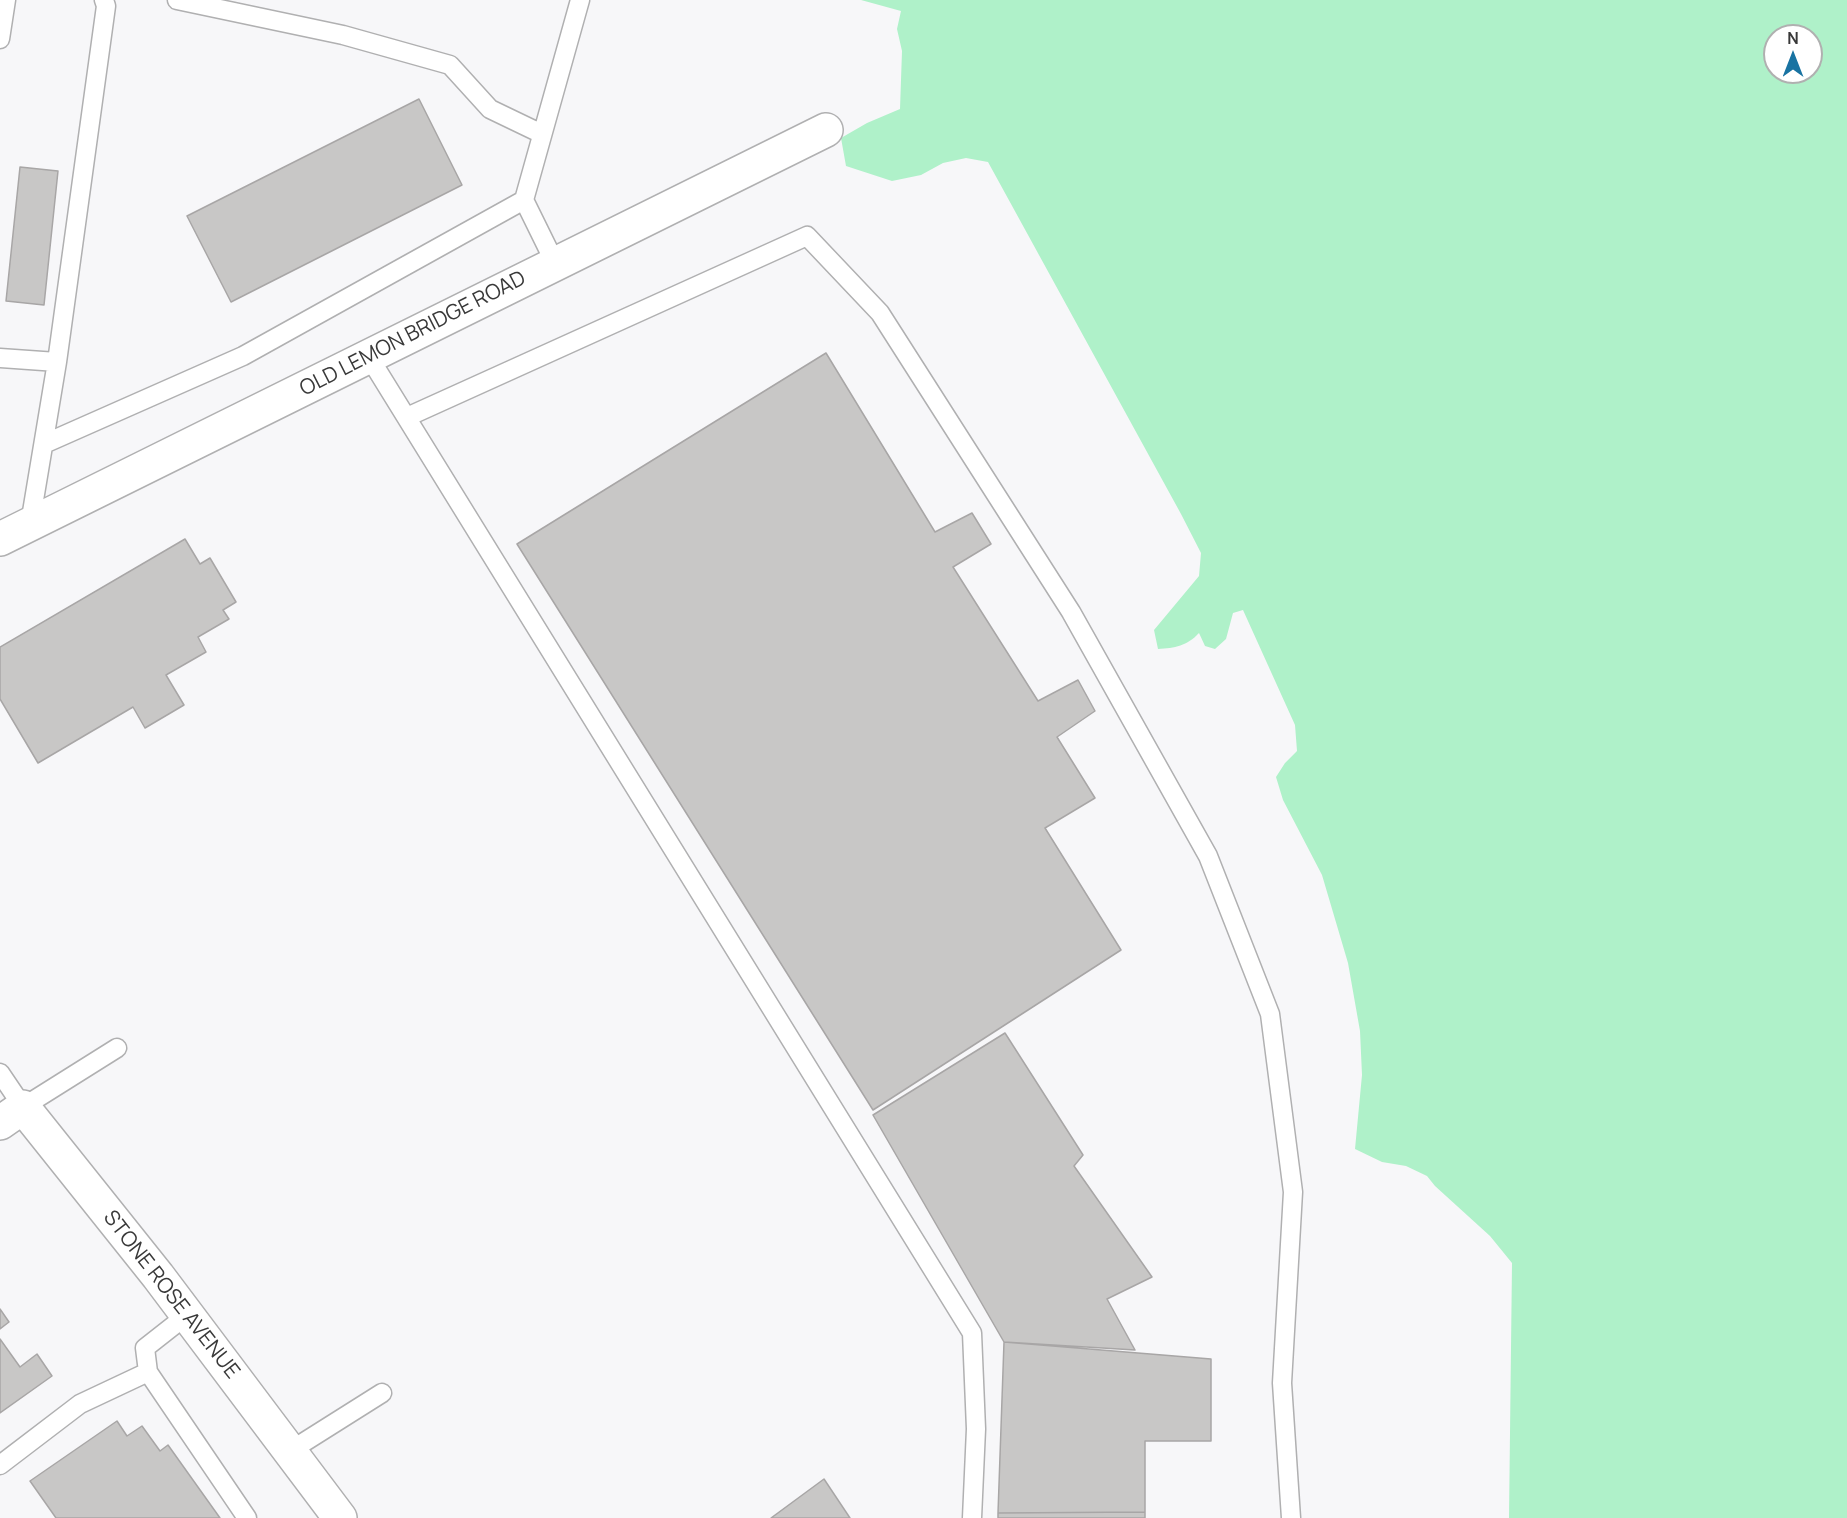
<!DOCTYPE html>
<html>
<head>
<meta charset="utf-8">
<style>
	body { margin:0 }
	#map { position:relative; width:1847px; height:1518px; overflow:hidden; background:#f7f7f9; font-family:Manrope,sans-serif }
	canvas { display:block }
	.north { position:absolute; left:1763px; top:24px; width:60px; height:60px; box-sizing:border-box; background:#fff; border:2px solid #b0b0b0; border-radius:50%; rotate:0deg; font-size:16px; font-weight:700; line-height:24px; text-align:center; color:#393939 }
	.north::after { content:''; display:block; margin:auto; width:21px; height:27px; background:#1973a2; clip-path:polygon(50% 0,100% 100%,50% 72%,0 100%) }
</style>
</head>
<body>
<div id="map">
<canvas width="1847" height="1518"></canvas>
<div class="north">N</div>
</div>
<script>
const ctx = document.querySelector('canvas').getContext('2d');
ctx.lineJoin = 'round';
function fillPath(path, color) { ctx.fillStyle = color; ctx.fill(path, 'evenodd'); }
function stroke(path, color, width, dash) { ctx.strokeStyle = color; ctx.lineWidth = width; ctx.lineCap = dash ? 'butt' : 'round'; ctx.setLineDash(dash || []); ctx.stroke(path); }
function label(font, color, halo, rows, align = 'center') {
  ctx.font = font + ' Manrope,sans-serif'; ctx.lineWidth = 6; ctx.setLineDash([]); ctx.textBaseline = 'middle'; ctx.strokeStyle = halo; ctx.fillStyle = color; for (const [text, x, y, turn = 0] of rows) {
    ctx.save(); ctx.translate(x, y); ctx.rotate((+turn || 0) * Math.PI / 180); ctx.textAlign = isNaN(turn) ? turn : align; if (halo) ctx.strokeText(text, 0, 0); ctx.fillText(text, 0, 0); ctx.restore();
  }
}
fillPath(new Path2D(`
	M861,0H1847V1518H1509L1512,1263L1490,1236L1435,1186L1427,1176L1406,1166L1382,1162L1355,1149L1362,1075L1360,1031L1348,963L1322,875L1283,800L1276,777L1285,763L1297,751L1295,725L1243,610L1233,613L1226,639L1215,649L1205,646L1199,633C1187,646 1175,648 1158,649L1154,630L1199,576L1201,553L1181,514L988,162L966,158L943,163L921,175L892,181L846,166L841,138L867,123L900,109L902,51L897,29L901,11ZM1775,36H1811V72H1775Z`), '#aff1c9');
const building = new Path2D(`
	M419,99L462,185L231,302L187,216Z
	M20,167L58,171L44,305L6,301Z
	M826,353L935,532L972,513L991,544L953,567L1038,701L1078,680L1095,711L1057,737L1095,798L1045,828L1121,950L873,1110L517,544Z
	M185,539L200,564L210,558L236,602L223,610L229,619L198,637L206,652L166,675L184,705L145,728L133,707L38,763L0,699V647Z
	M1005,1033L1083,1155L1074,1166L1152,1277L1107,1299L1135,1350L1004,1342L873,1115Z
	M0,1309L9,1322L0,1329Z
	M0,1339L20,1367L37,1354L52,1376L0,1413Z
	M1004,1342L1211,1359V1441H1145V1512L998,1513Z
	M117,1421L127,1436L142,1426L160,1451L168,1445L220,1518H56L30,1481Z
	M824,1479L850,1518H771Z
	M1145,1512V1518H998V1513Z`);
fillPath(building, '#c8c7c6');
stroke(building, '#a8a6a6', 1.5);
const lane = new Path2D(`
	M177,0L343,35L450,65L490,109L542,134
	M0,39L6,0
	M555,263L524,200L580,0
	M369,357L972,1333L976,1429L972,1518
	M0,358L57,362L106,6L104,0
	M407,417L807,236L880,313L1071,612L1208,856L1270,1014L1293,1192L1282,1383L1291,1518
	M44,444L243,356L524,200
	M30,524L57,362
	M0,1073L23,1107L117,1048
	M187,1315L145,1348L148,1372L247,1518
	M290,1451L382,1393
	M0,1465L80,1404L148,1372`);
const street = new Path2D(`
	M0,539L826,130
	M0,1123L23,1107L158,1276L340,1518`);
stroke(lane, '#b0b0b1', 21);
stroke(street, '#b0b0b1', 36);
stroke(lane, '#fff', 18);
stroke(street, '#fff', 33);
label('21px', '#393939', '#fff', [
	["OLD LEMON BRIDGE ROAD",413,334,-27],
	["STONE ROSE AVENUE",171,1295,52]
]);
</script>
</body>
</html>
